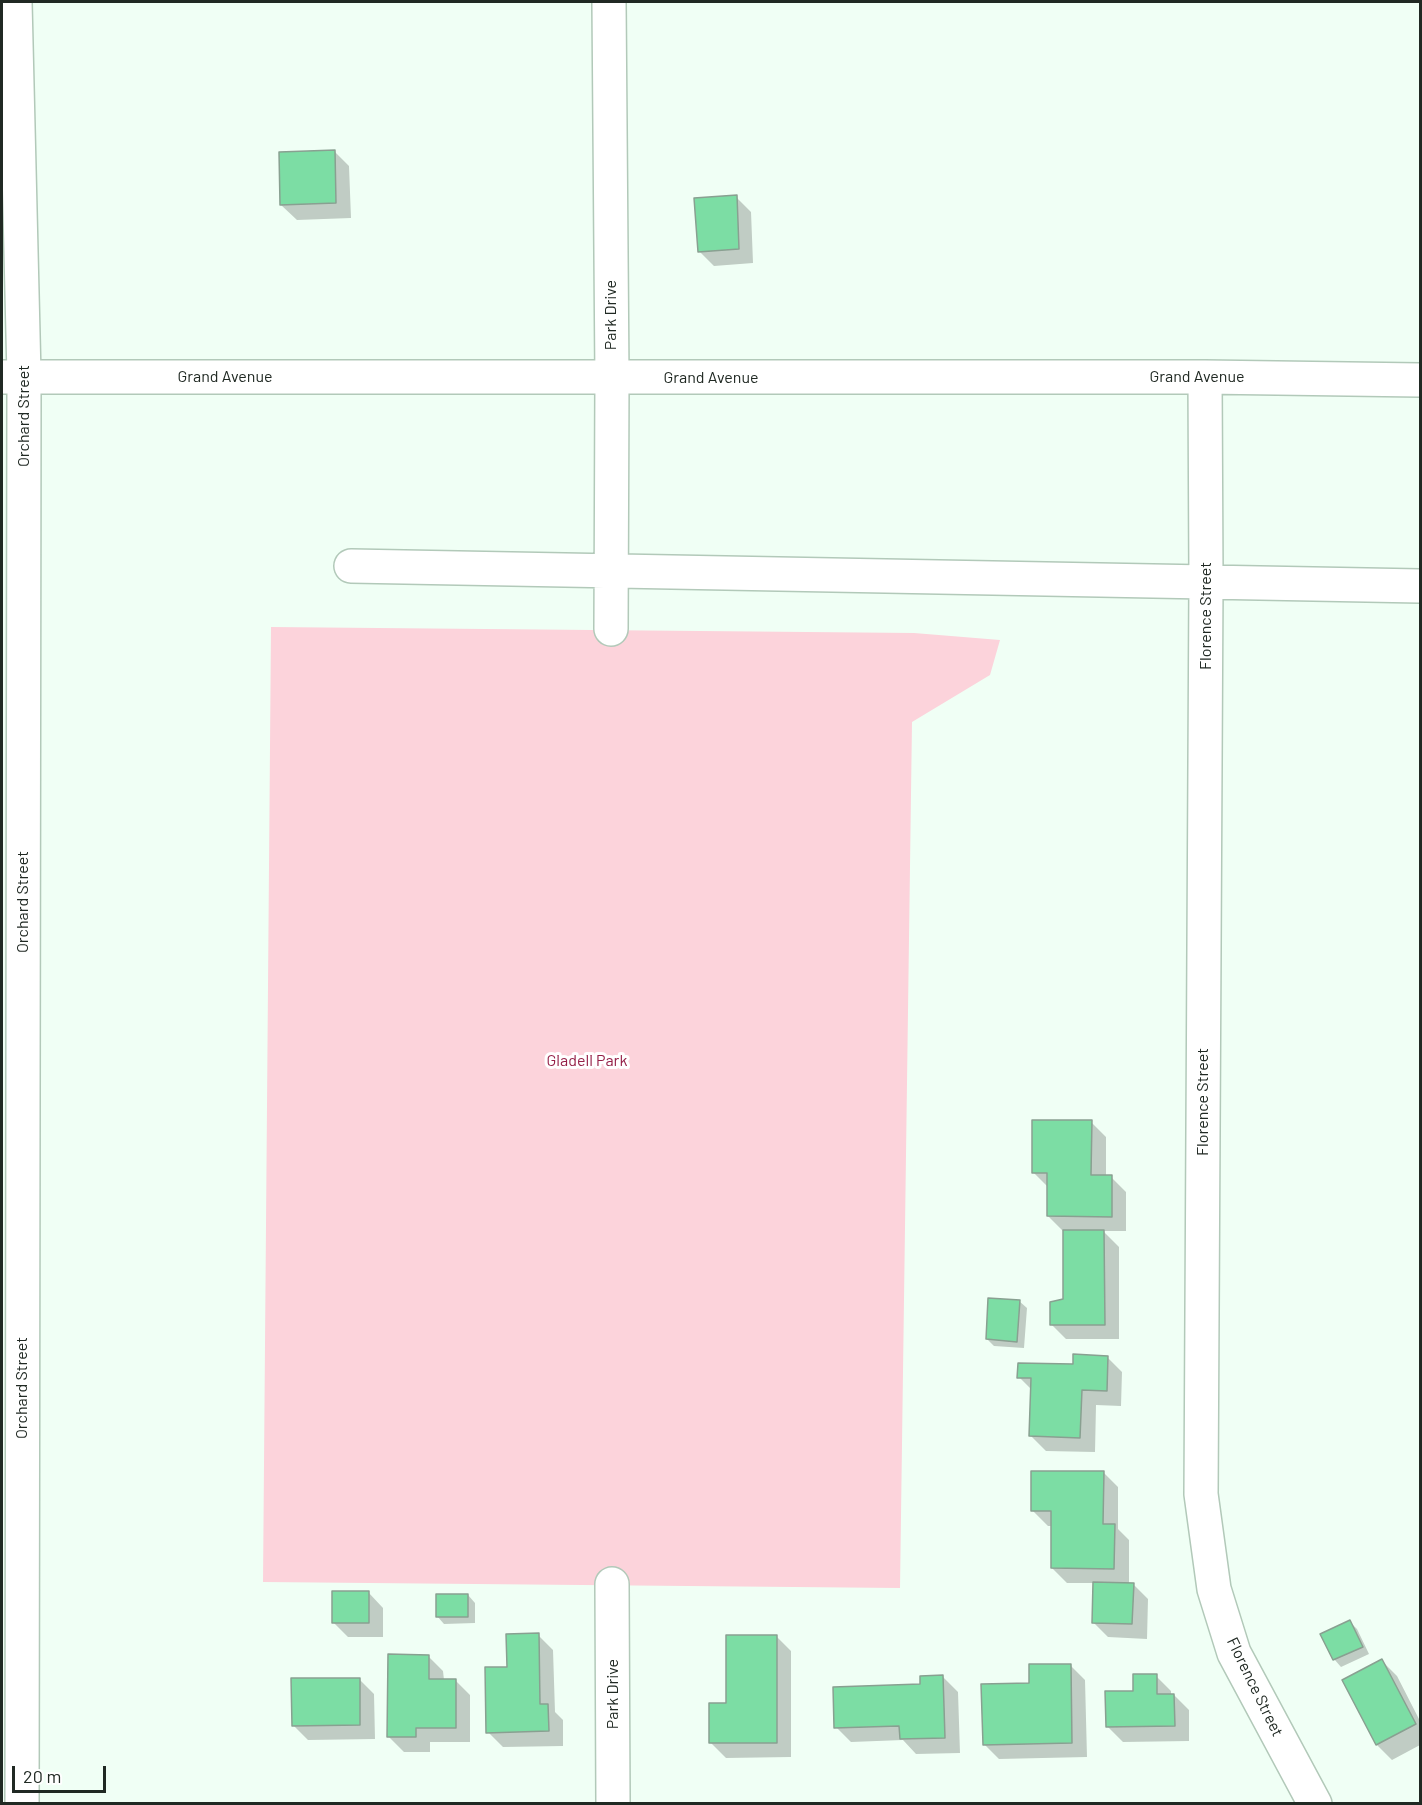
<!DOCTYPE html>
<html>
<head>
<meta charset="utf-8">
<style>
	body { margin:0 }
	#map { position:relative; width:1422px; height:1805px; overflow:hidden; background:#f0fff5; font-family:Barlow,sans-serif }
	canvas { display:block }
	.frame { position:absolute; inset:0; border:3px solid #202923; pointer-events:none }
	.scale { position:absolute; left:12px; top:1766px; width:94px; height:27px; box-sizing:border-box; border:3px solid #202923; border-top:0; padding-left:8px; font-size:18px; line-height:21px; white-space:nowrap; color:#202923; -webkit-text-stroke:4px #fff; paint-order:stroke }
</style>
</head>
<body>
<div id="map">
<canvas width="1422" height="1805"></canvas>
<div class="frame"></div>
<div class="scale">20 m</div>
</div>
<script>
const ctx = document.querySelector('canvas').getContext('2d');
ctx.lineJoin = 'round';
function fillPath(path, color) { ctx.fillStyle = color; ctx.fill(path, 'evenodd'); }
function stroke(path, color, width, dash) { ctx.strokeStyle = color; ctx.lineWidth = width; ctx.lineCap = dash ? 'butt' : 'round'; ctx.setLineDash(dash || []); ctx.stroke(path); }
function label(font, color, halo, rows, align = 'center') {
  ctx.font = font + ' Barlow,sans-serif'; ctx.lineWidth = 6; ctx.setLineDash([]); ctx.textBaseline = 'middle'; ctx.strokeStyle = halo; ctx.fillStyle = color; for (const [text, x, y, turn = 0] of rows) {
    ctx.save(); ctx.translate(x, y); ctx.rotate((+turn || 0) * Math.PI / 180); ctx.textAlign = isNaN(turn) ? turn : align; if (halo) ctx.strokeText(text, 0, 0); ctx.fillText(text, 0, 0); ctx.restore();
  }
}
fillPath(new Path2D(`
	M271,627L914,633L1000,640L990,675L912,722L900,1588L263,1582Z`), '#fcd3db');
fillPath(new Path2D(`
	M334,151L349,166L351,218L297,220L281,205Z
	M736,197L751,212L753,263L714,266L699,251Z
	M1091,1122L1106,1137V1177H1111L1126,1192V1231H1103L1119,1247V1339H1066L1051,1324L1065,1300L1063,1231L1048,1216V1187L1033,1172Z
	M1019,1301L1027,1308L1024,1348L994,1346L987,1339Z
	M1107,1357L1122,1372L1121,1406L1096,1405L1095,1452L1046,1451L1031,1436L1032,1390L1019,1377Z
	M1103,1472L1118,1487V1529L1129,1540V1584H1133L1148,1599L1147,1639L1108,1637L1093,1622L1095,1583H1067L1052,1568V1526H1048L1033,1511Z
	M368,1592L383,1608V1637H348L333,1622Z
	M468,1595L475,1603V1623L444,1624L437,1616Z
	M1350,1622L1357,1629L1369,1654L1341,1667L1334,1659Z
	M538,1635L553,1650L555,1712L563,1720V1746L503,1747L488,1732Z
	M776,1636L791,1651V1757L726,1758L710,1742L728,1705Z
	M428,1656L443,1671L444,1680H455L470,1695V1742H430V1752H404L389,1737Z
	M1382,1661L1397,1676L1420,1721V1745L1392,1760L1377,1745L1344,1680Z
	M1070,1665L1085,1680L1087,1757L999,1759L984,1744L1031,1685Z
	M1156,1676L1171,1691V1695H1174L1189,1710V1741L1123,1742L1108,1727Z
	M943,1677L958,1692L960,1753L916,1754L903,1740L851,1742L836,1727Z
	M359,1679L374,1694L375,1739L308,1740L293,1725Z`), '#0003');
const building = new Path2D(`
	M335,150L336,203L280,205L279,152Z
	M737,195L739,249L698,252L694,198Z
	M1032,1120H1092L1091,1175H1112V1217L1047,1216V1173H1032Z
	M1063,1230H1104L1105,1325H1050V1302L1063,1299Z
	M988,1298L1020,1300L1017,1342L986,1339Z
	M1073,1354L1108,1356L1107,1391L1082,1390L1080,1438L1029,1436L1031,1378H1017L1018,1363L1073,1364Z
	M1031,1471H1104L1103,1524H1115L1114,1569L1051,1568V1511H1031Z
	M1093,1582L1134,1583L1132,1624L1092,1623Z
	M332,1591H369V1623H332Z
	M436,1594H468V1617H436Z
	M1350,1620L1363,1647L1333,1660L1320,1634Z
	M539,1633L540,1704H548L549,1731L486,1733L485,1667H507L506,1634Z
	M726,1635H777V1743H709V1703H726Z
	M388,1654L429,1655V1679H456V1728H416V1737H387Z
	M1382,1659L1416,1724L1376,1745L1342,1680Z
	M1029,1664H1071L1072,1743L983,1745L981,1684L1029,1683Z
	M1133,1674H1157V1694H1174L1175,1726L1106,1727L1105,1691H1133Z
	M943,1675L945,1738L900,1739L899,1726L834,1728L833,1687L920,1684V1676Z
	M291,1678H360V1725L292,1726Z`);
fillPath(building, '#7cdda4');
stroke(building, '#89a091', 1.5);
const minor = new Path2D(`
	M15,2L24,376L22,1804
	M609,2L612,378L611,629
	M3,377H1205L1420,380
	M1205,377L1206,581L1201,1494L1214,1589L1234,1653L1315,1804
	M351,566L1420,586
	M612,1584L613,1804`);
stroke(minor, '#b2c9b9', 36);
stroke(minor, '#fff', 33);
label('16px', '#202923', '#fff', [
	["Park Drive",611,315,-90],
	["Grand Avenue",225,377],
	["Grand Avenue",1197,377],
	["Grand Avenue",711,378],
	["Orchard Street",24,416,-90],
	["Florence Street",1206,616,-90],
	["Orchard Street",23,902,-90],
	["Florence Street",1203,1102,-90],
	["Orchard Street",22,1388,-90],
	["Florence Street",1255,1687,64],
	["Park Drive",613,1694,-90]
]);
label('16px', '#952048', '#fff', [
	["Gladell Park",587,1061]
]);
</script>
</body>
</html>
